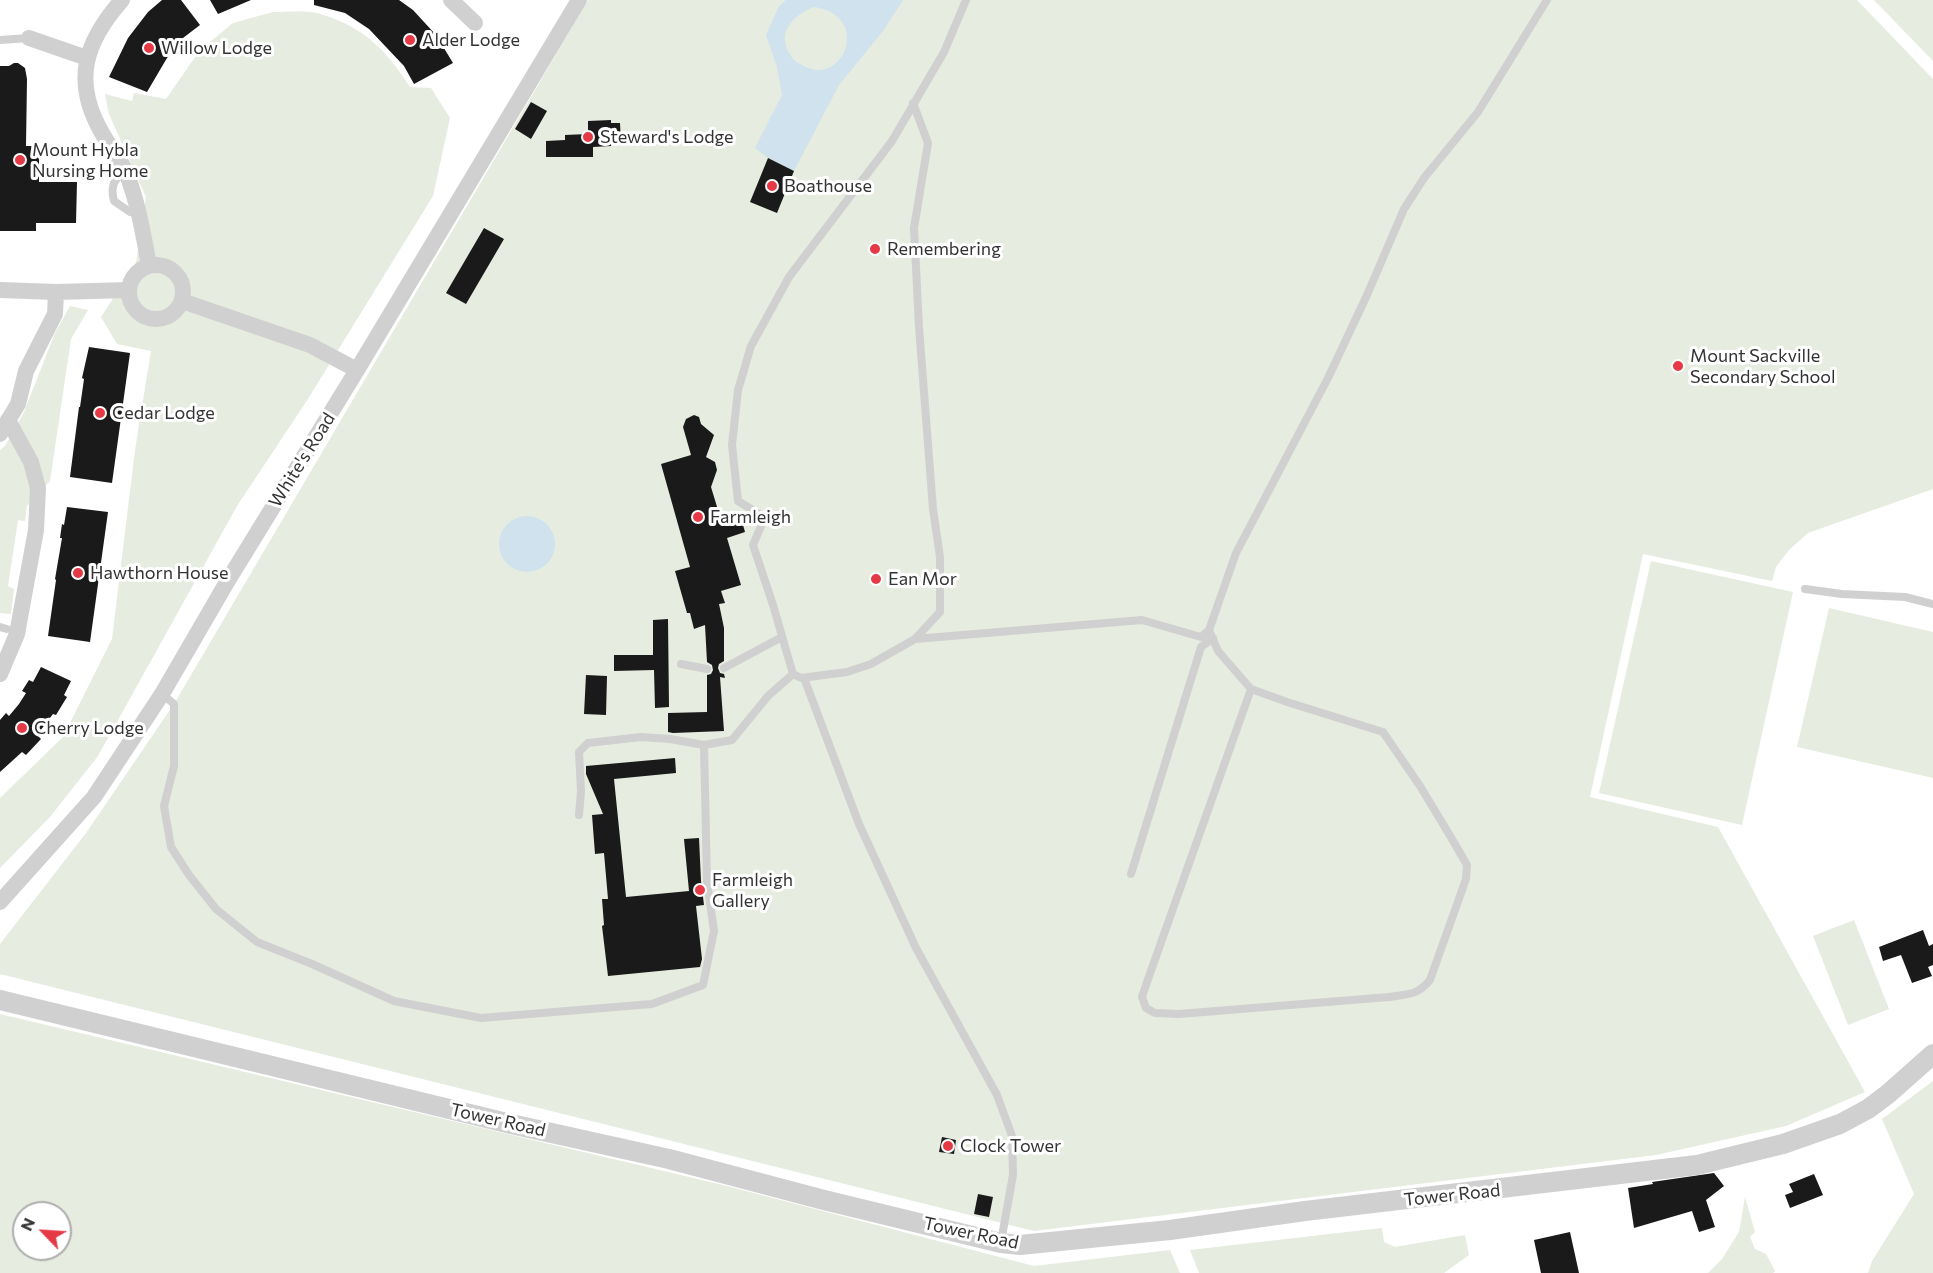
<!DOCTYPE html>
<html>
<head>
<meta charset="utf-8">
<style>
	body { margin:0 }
	#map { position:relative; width:1933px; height:1273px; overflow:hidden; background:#fff; font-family:Commissioner,sans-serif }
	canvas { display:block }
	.north { position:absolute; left:12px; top:1201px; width:60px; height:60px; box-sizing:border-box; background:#fff; border:2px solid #adadad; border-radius:50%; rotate:295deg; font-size:16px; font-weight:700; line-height:24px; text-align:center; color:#333 }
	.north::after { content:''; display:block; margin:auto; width:21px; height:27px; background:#e63946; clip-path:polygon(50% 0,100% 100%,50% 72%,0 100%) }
</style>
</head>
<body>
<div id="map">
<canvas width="1933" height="1273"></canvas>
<div class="north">N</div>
</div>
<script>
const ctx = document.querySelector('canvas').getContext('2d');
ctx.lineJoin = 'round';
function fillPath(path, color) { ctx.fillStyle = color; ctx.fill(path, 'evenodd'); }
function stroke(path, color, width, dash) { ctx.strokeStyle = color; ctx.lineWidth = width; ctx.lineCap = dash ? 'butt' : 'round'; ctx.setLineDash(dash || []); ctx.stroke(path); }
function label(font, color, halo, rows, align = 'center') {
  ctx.font = font + ' Commissioner,sans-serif'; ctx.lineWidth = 6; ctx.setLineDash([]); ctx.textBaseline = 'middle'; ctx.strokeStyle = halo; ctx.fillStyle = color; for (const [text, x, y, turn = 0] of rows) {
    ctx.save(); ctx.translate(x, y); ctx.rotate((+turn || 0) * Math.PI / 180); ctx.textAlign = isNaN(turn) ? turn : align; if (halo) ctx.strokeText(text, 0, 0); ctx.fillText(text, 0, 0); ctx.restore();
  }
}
fillPath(new Path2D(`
	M588,0H1857L1933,79V489L1808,533L1789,550L1776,567L1772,581L1643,554L1590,797L1718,827L1865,1092L1786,1126L1656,1155L1034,1231L0,974V944L86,833L174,704Z
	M1874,0H1933V61Z
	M273,12C288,12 307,10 321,14C365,28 386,50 410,87L431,88L450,118L433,196L306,402L237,506L98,756L50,817L0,868V798L63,737L112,639L135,450L151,351L117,344L101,317L136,263L146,197L109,114L105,94L132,101L134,93L166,99L200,50L233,23Z
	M70,306L88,310L71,339L50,481L27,506L25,521L18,520L8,586L14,589L11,614L0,613V450L5,446L24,412L55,333Z
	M1651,561L1793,592L1742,825L1599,793Z
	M1829,608L1933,632V778L1797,747Z
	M1854,920L1889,1009L1848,1025L1813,936Z
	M0,1014L723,1185L1034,1266L1170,1250L1180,1273H0ZM24,1213H60V1249H24Z
	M1933,1081V1273H1868L1872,1261L1914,1194L1882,1119Z
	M1745,1197L1755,1232L1750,1237L1755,1249L1766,1254L1775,1271L1773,1273H1708L1722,1259L1739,1232Z
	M1382,1228L1384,1242L1395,1247L1465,1235L1469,1255L1444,1273H1199L1190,1250Z`), '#e6ecdf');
fillPath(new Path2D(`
	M786,0H903L883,31L839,85L794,171L768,158L755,148L782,95L777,67L766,35L779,6ZM814,7C871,15 845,85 806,67C800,64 795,62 791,56C775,33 793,15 814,7Z
	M499 544a28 28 0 1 1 56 0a28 28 0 1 1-56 0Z`), '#cfe2ee');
fillPath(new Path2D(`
	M162,0H181L200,25L183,38L167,58L147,92L109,77L128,38L148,12Z
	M210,0H251L218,14Z
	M314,0H399L413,10L436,35L453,63L414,84L404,66L369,29L345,13L314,5Z
	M14,63H18L25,68L27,79L26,146H39V182H77L76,223H36V231H0V66H9Z
	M531,102L547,111L531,139L515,129Z
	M611,120V123H620L621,143H611V146L593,147V157H546V141L565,140V135L588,134V121Z
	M768,158L794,171L777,213L750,202Z
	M484,228L504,239L466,304L446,293Z
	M89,347L130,353L112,483L70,477L79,407H80L84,379L82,378Z
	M694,415L699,417L701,424L714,435L706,457L715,462L717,470L711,487L721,520L740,514L745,532L727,538L741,585L721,591L725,603L719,604L724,628V661L719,664L718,668L720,673L724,674L725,678L720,677L724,731L673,733L668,732V713L707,712V675L711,674L713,670L712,665L707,662L705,625L694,629L690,613H687L675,571L690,567L661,464L691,455L683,427L686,419Z
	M67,507L108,512L90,642L48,636L56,580L55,579L62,538H60L62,524L64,525Z
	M668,619L669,707L655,708L654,670L614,671V655H653V620Z
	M41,667L71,681L64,695L67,697L56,715L53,714L37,735L41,739L26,755L22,752L0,772V720L6,713L9,716L19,704L26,693L22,691L29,680L33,682Z
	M586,675L607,676L606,715L584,714Z
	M675,758L676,773L614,779L626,897L689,891L684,839L699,838L701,881L704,905L696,906L702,959L700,967L608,976L602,926L604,925L602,899H608L604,853L595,854L592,815L603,814L586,774V766Z
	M1923,930L1929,946L1933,944V965L1928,967L1932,976L1912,983L1901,955L1883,961L1879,947Z
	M942,1137L956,1140L954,1154L939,1152Z
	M1714,1173L1724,1186L1706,1200L1715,1227L1699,1232L1692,1211L1634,1228L1628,1188L1653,1184L1652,1182Z
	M1814,1174L1823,1195L1790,1208L1785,1195L1793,1192L1789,1184Z
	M978,1194L993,1197L989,1217L974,1214Z
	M1570,1232L1579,1273H1541L1534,1240Z`), '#1a1a1a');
stroke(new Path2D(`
	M0,40L29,38
	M913,103L928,143L914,228L919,327L933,509L940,557V612L915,639L871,664L847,672L801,678L793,674L773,605L753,545L761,526L759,514L738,501L732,445L738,390L751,346L789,277L892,141L944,52L966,0
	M125,170C114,180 110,186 114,201L130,212L139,213
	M1805,589L1842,594L1905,597L1933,604
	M0,627L7,629
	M915,639L1142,620L1201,637L1209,630
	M681,664L707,669
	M724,668L782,637
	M804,678L859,824L916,948L997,1095L1012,1136L1013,1175L1001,1242
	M1251,689L1147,982L1142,997L1146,1008L1155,1013L1179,1014L1389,997C1407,994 1417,996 1430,980L1466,879L1467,865L1452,839L1420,786L1383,732L1287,702L1251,689L1218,651L1209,630L1236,553L1328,378L1367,295L1404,209L1424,178L1478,112L1547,0
	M162,694L174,704V766L164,806L171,847L189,875L216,909L257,942L312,964L394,1001L481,1018L652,1004L703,985L714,931L707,881L704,745
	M579,815L581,791L579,752L588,743L641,737L670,739L704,745L732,740L768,696L793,674
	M1131,874L1201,647L1213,638`), '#d0d0d0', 8);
stroke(new Path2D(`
	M122,0C85,42 72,81 102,133C109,146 120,158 126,172C138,202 143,233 149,265
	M451,0L475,23
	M29,38L87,58
	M129 292a27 27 0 1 1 54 0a27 27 0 1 1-54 0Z
	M0,290L56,292
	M182,301L310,345L357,370
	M0,434L18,404L26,371L55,314L56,292L129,290
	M0,674L17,634L36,530L38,488L31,462L8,420
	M0,902L94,797L162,694L227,582L357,370L579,0`), '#d0d0d0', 16);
stroke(new Path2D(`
	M0,1000L511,1124L669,1159L824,1200L1001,1243L1020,1245L1170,1230L1305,1211L1697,1165L1783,1144L1840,1124L1868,1109L1888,1094L1933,1054`), '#d0d0d0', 20);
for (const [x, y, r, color] of [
	[410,40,6,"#e63946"],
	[149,48,6,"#e63946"],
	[588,137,6,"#e63946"],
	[20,160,6,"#e63946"],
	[772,186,6,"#e63946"],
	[875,249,6,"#e63946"],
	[1678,366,6,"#e63946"],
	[100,413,6,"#e63946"],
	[698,517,6,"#e63946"],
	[78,573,6,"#e63946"],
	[876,579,6,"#e63946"],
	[22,728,6,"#e63946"],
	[700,890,6,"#e63946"],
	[948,1146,6,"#e63946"]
]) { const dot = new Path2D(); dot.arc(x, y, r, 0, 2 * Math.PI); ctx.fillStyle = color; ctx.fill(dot); stroke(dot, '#fff', 2); }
label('18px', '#333', '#fff', [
	["Alder Lodge",422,40],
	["Willow Lodge",161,48],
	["Steward's Lodge",600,137],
	["Mount Hybla",32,150],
	["Nursing Home",32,171],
	["Boathouse",784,186],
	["Remembering",887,249],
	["Mount Sackville",1690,356],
	["Secondary School",1690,377],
	["Cedar Lodge",112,413],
	["Farmleigh",710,517],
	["Hawthorn House",90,573],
	["Ean Mor",888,579],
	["Cherry Lodge",34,728],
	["Farmleigh",712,880],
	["Gallery",712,901],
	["Clock Tower",960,1146]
], 'left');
label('18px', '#333', '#fff', [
	["White's Road",302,460,-58],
	["Tower Road",498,1120,13],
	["Tower Road",1452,1195,-6],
	["Tower Road",971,1233,12]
]);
</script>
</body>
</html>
